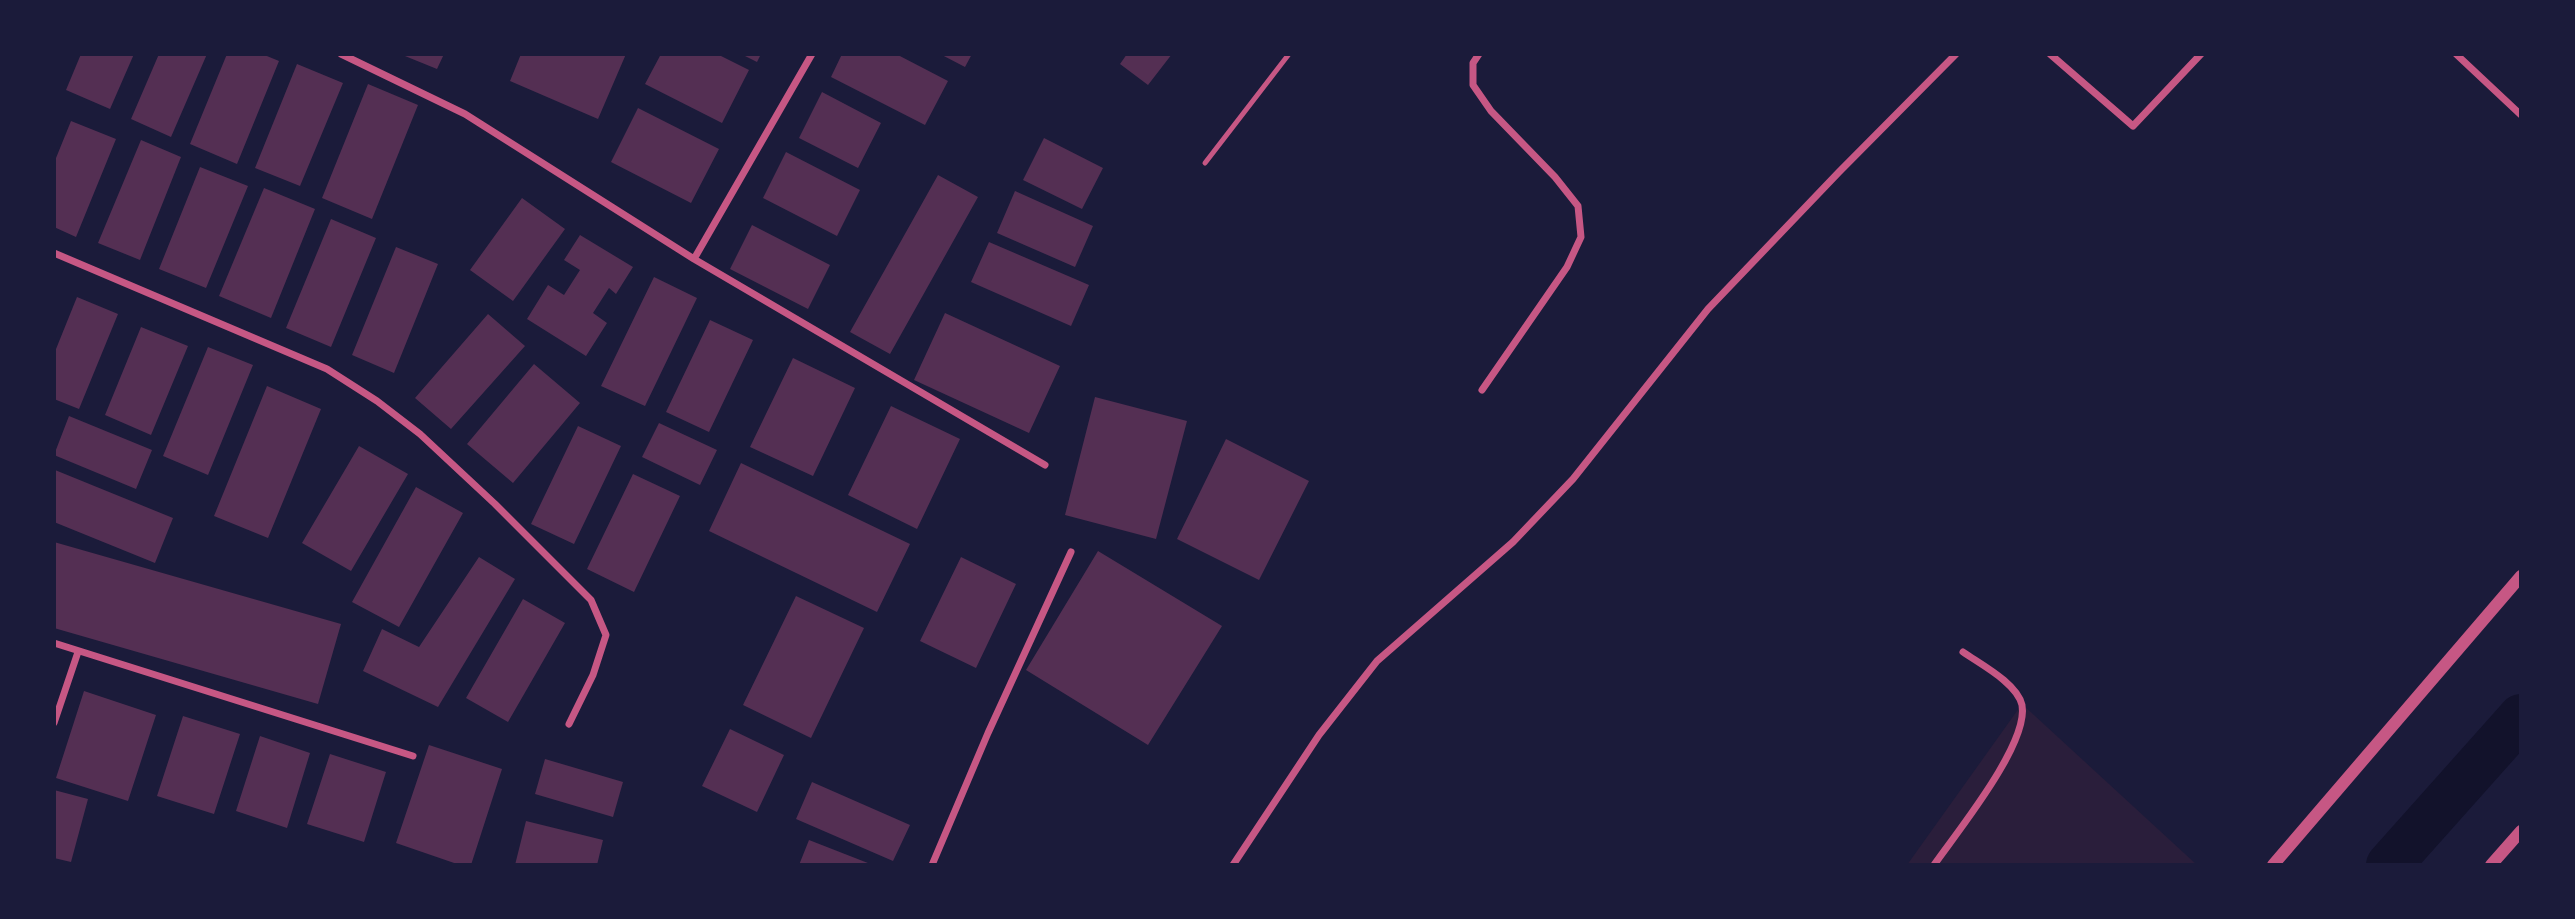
<!DOCTYPE html>
<html>
<head>
<meta charset="utf-8">
<style>
	body { margin:0 }
	#map { position:relative; width:2575px; height:919px; overflow:hidden; background:#1b1b3a; font-family:Poppins,sans-serif }
	canvas { display:block }
	.frame { position:absolute; inset:0; border:56px solid #1b1b3a; pointer-events:none }
</style>
</head>
<body>
<div id="map">
<canvas width="2575" height="919"></canvas>
<div class="frame"></div>
</div>
<script>
const ctx = document.querySelector('canvas').getContext('2d');
ctx.lineJoin = 'round';
function fillPath(path, color) { ctx.fillStyle = color; ctx.fill(path, 'evenodd'); }
function stroke(path, color, width, dash) { ctx.strokeStyle = color; ctx.lineWidth = width; ctx.lineCap = dash ? 'butt' : 'round'; ctx.setLineDash(dash || []); ctx.stroke(path); }
fillPath(new Path2D(`
	M2022,704L2197,865H1907Z`), '#2a1e3b');
stroke(new Path2D(`
	M2389,865L2521,717`), '#12122b', 46);
fillPath(new Path2D(`
	M81,54H134L110,109L66,90Z
	M159,54H207L171,137L131,119Z
	M227,54H262L279,61L237,164L190,144Z
	M400,54H444L437,69Z
	M521,54H626L598,119L510,81Z
	M661,54H717L749,70L722,123L645,84Z
	M741,54H761L757,62Z
	M842,54H896L948,81L925,125L831,77Z
	M940,54H972L965,67Z
	M1127,54H1172L1148,85L1120,64Z
	M297,64L343,83L300,186L255,168Z
	M368,84L418,105L372,219L322,198Z
	M822,92L881,123L858,168L799,138Z
	M638,108L719,149L691,203L611,162Z
	M71,121L116,139L76,237L54,227V163Z
	M1044,138L1103,168L1082,209L1023,180Z
	M141,140L181,157L140,260L98,243Z
	M786,152L860,190L837,236L763,198Z
	M200,167L248,186L206,288L159,269Z
	M938,175L978,197L890,354L850,332Z
	M264,188L315,209L271,318L219,296Z
	M1015,191L1093,226L1075,267L997,233Z
	M522,198L565,229L513,301L470,270Z
	M331,219L376,238L331,347L286,328Z
	M752,225L830,265L808,309L730,269Z
	M580,235L633,267L616,294L609,288L593,313L607,323L586,356L527,319L548,285L564,295L580,270L564,260Z
	M989,242L1089,285L1071,326L971,282Z
	M396,247L438,264L394,373L352,355Z
	M654,277L697,298L645,406L601,386Z
	M77,297L118,314L79,409L54,399V354Z
	M945,313L1060,366L1029,433L914,380Z
	M488,314L525,346L451,429L415,398Z
	M710,320L753,340L709,432L666,412Z
	M141,327L188,346L151,435L105,415Z
	M208,347L253,365L208,475L163,456Z
	M793,358L855,388L813,476L750,447Z
	M534,364L580,403L513,483L467,444Z
	M267,386L321,409L268,538L214,516Z
	M1095,397L1187,421L1156,539L1065,515Z
	M891,406L960,439L917,529L848,495Z
	M69,416L152,450L136,489L54,455Z
	M659,423L717,450L700,485L642,457Z
	M578,426L621,446L574,544L531,524Z
	M1226,439L1309,481L1259,580L1177,539Z
	M359,446L408,474L351,571L302,543Z
	M741,463L910,544L877,612L709,531Z
	M55,470L173,518L155,563L54,522Z
	M633,474L680,496L634,592L587,569Z
	M416,487L463,513L399,627L352,602Z
	M54,542L341,624L318,704L54,628Z
	M1098,551L1222,626L1148,745L1026,670Z
	M479,557L515,579L438,707L363,671L382,629L419,647Z
	M961,557L1016,584L976,668L920,641Z
	M796,596L864,628L811,738L743,705Z
	M523,599L565,623L508,722L466,698Z
	M84,691L156,715L128,801L56,778Z
	M183,716L240,734L214,814L157,796Z
	M730,729L784,755L757,812L702,786Z
	M260,736L310,753L287,828L236,811Z
	M429,745L502,769L471,865H460L396,843Z
	M330,754L386,772L364,842L307,824Z
	M545,759L623,782L613,817L535,794Z
	M812,782L910,825L893,861L796,819Z
	M54,790L88,799L71,862L54,858Z
	M526,821L603,840L597,865H515Z
	M809,840L873,865H799Z`), '#542f53');
stroke(new Path2D(`
	M1205,163L1289,54`), '#c65784', 5);
stroke(new Path2D(`
	M341,54L465,114L694,259L1045,465
	M1479,54L1473,63V85L1491,111L1555,177L1578,206L1581,237L1567,267L1482,390
	M2050,54L2133,126L2201,54
	M2456,54L2521,115
	M54,253L327,369L377,401L420,434L495,504L591,600L606,635L593,675L569,724
	M694,259L812,54
	M54,643L413,756
	M54,723L78,652
	M932,865L988,733L1071,552
	M1233,865L1319,735L1377,661L1513,542L1573,479L1708,309L1839,172L1956,54
	M1934,865C1957,832 2029,744 2022,705C2017,683 1980,664 1963,652`), '#c65784', 7);
stroke(new Path2D(`
	M2273,865L2521,576
	M2491,865L2521,831`), '#c65784', 12);
</script>
</body>
</html>
